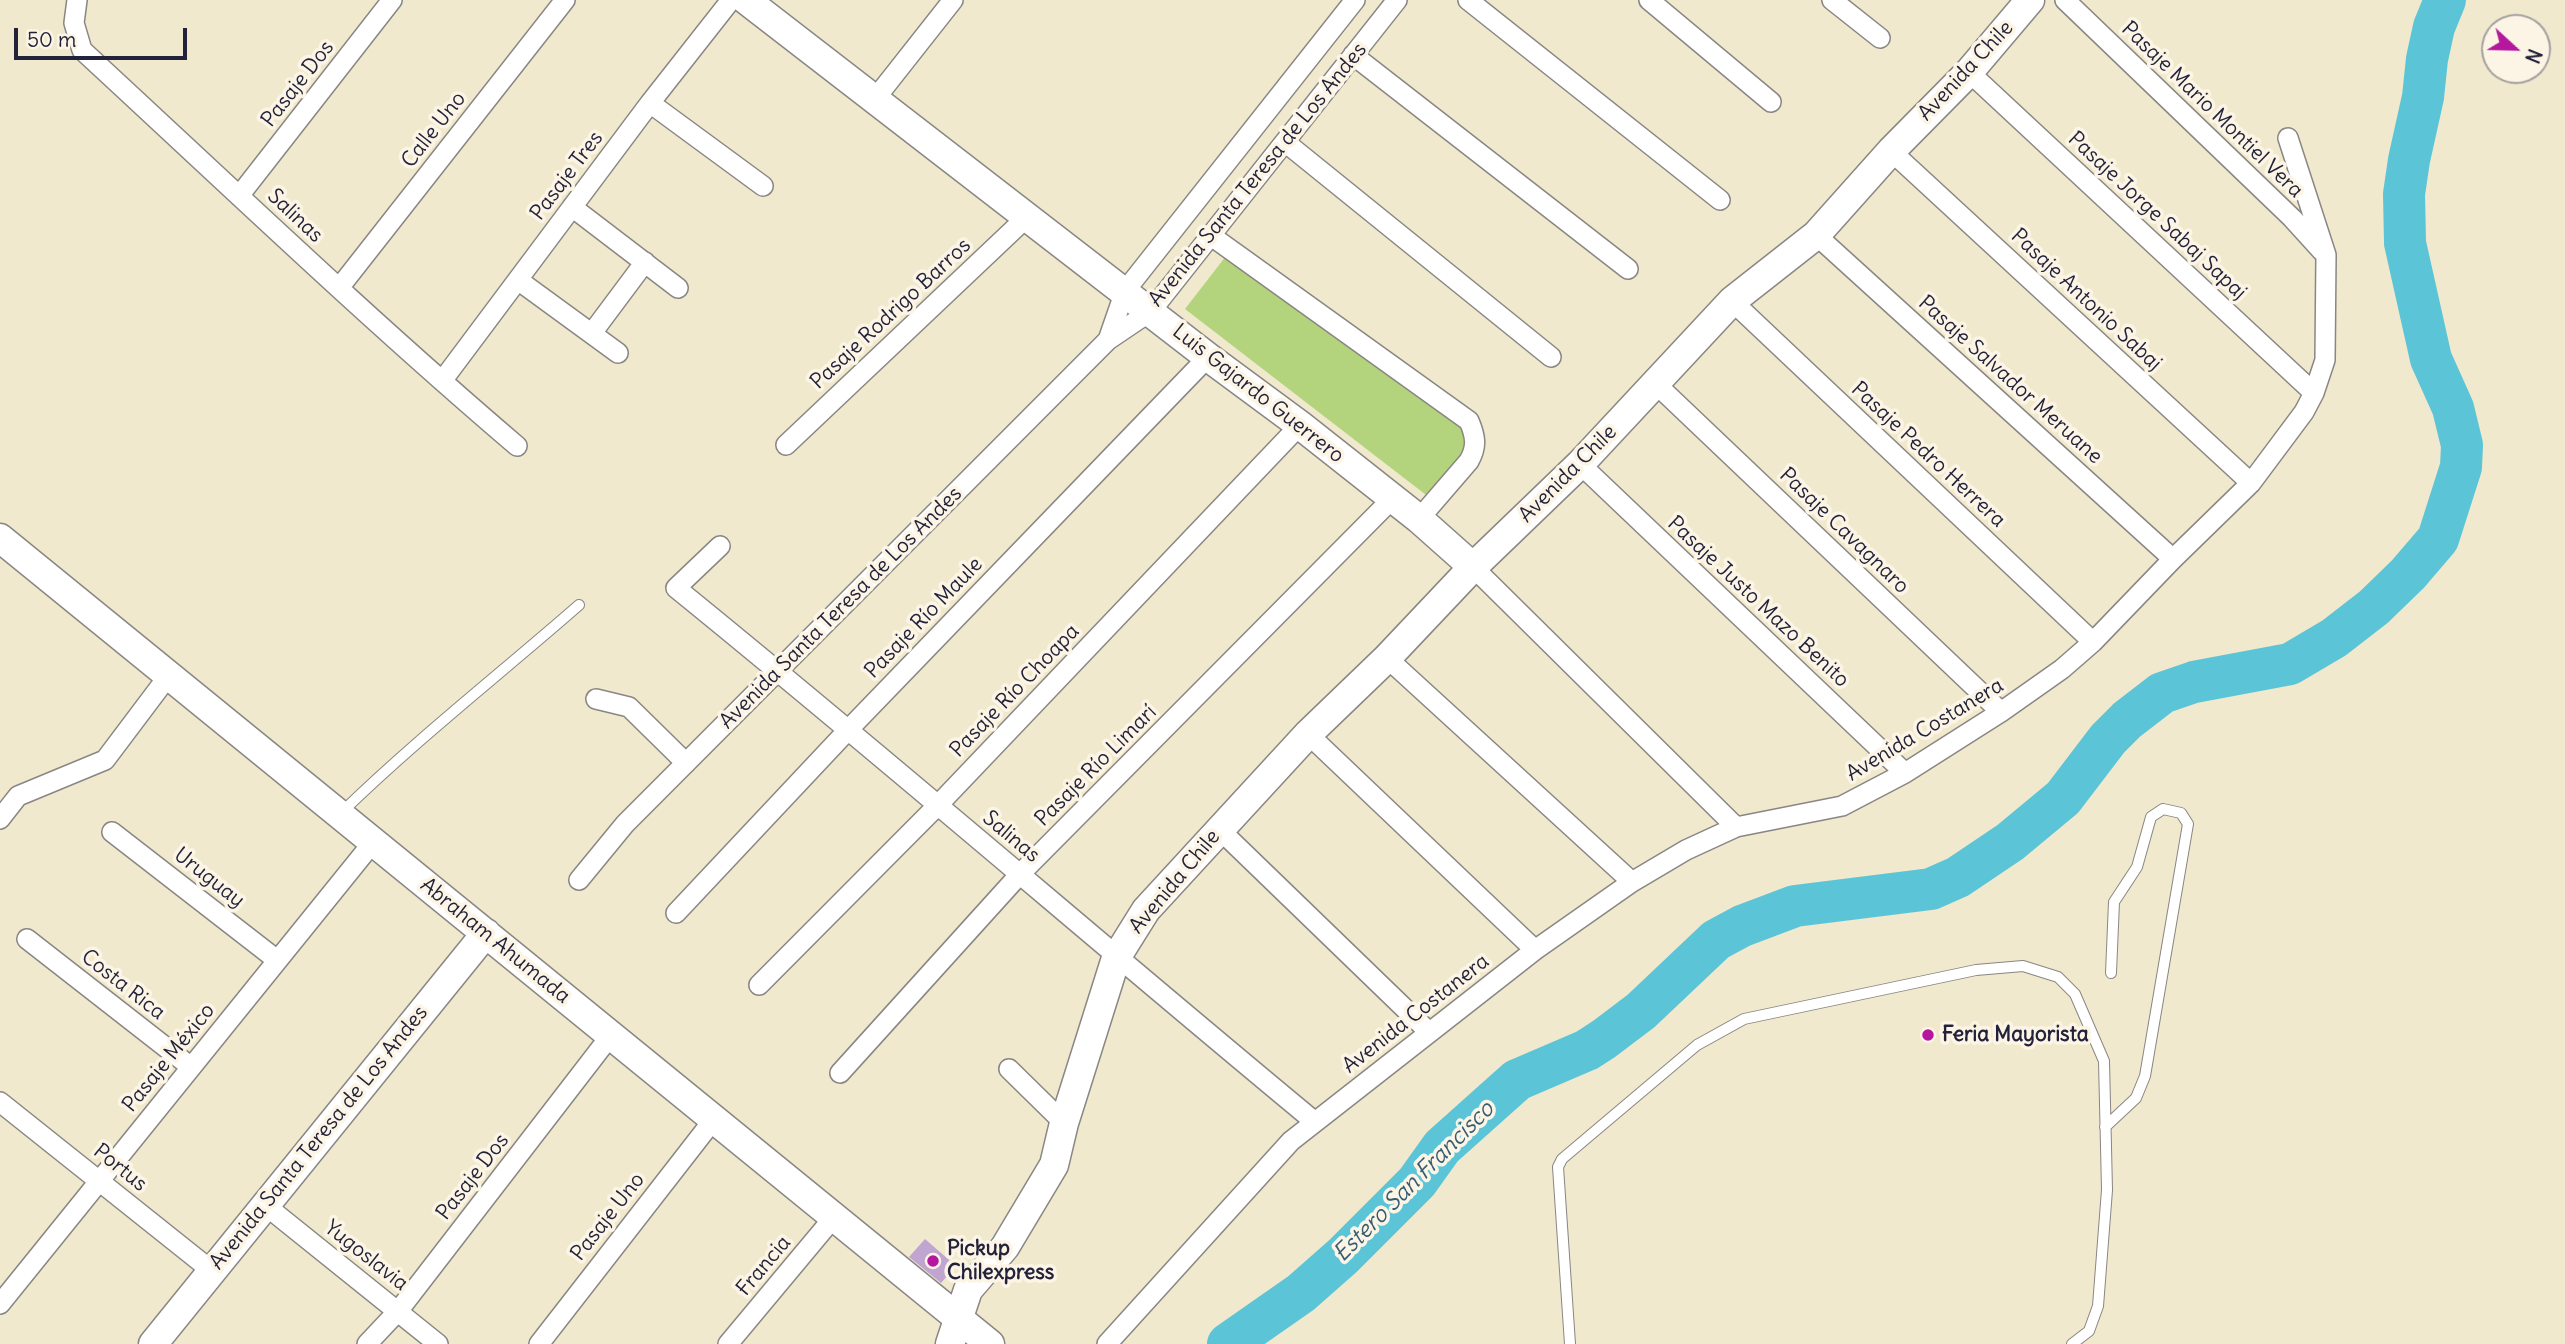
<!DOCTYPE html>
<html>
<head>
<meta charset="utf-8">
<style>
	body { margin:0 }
	#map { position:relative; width:2565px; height:1344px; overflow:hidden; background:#f0e9cd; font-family:Delius,sans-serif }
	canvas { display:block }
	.north { position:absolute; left:2481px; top:14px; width:70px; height:70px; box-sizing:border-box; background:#fcf5e5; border:2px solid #a5a1a1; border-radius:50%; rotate:112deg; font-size:19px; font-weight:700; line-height:28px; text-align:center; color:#22223b }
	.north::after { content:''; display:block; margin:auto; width:24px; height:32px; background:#b5179e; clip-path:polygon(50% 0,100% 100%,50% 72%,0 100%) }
	.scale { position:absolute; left:14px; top:28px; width:173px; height:32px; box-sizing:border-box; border:4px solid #22223b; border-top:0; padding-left:9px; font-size:21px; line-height:24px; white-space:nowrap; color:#22223b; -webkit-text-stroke:5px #fcf5e5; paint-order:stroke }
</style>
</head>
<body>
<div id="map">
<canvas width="2565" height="1344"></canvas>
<div class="north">N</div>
<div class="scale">50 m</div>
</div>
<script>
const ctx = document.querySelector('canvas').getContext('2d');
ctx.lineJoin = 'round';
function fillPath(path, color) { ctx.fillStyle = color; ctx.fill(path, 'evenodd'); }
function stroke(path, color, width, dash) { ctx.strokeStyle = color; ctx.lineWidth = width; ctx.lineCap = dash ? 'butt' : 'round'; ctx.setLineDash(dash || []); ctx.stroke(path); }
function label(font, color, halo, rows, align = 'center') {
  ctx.font = font + ' Delius,sans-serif'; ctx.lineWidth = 7; ctx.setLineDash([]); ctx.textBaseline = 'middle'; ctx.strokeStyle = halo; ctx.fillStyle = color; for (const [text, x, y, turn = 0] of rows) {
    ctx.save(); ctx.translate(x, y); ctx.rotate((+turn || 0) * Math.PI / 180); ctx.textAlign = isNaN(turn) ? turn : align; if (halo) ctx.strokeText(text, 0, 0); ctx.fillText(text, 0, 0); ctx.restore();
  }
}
fillPath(new Path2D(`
	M1226,256L1469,429L1468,451L1430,498L1185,309Z`), '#b3d47c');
stroke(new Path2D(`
	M1228,1344L1301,1293L1343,1256L1417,1182L1442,1147L1517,1080L1587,1050L1604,1039L1641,1011L1716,940L1742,926L1795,906L1931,889L1958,877L2010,842L2063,798L2108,739L2127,720L2162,693L2194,682L2290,664L2334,638L2374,607L2408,574L2438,539L2461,467L2462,445L2453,408L2431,359L2405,243L2404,194L2409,160L2423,97L2427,59L2434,27L2445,0`), '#5bc4d7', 42);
fillPath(new Path2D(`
	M925,1239L956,1266L941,1283L909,1257Z`), '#bfa5d0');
const lane = new Path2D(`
	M342,812C417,739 500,674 579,605
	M2105,1127L2136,1098L2145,1076L2188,824L2181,813L2163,809L2151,817L2137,867L2114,902L2111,973
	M1570,1344L1558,1167L1562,1159L1697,1045L1744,1019L1976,970L2023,966L2058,977L2075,994L2104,1061L2107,1190L2098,1306L2089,1331L2072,1344`);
const street = new Path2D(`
	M77,0L74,23L82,50C226,183 368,319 517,446
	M1468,0L1720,200
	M1649,0L1771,102
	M1832,0L1880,38
	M2065,0L2292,218L2322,251
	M1353,55L1628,269
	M1969,72L2314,393
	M875,99L953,0
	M650,103L763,186
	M1285,142L1551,357
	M1891,151L2251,483
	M239,196L392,0
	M572,207L678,288
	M1210,235L1469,421C1476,437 1477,447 1469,461L1419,519
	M1816,235L2173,559
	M518,280L618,353
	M339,288L565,0
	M1732,301L2093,642
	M592,333L645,262
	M1108,340L1125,291L1355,0
	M442,381L650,103L731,0
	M1656,384L2001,712
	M786,445L1028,216
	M1580,464L1905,773
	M720,546L676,588C892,763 1101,945 1315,1122
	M1473,567L1736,827
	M1387,658L1632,882
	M596,699L629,707L686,763
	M1308,734L1535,950
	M0,819L18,796L105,760L169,675
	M1219,829L1429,1032
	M112,832L277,960
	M579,880L625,824L1108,340L1151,311L1397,0
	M676,913L848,730L1208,357
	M27,939L191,1067
	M759,985L938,805L1300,425
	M1009,1069L1064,1123
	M840,1073L1020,874L1392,499
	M0,1102L212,1271
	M265,1205L438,1344
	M0,1304L374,841
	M367,1344L399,1310L611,1035
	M539,1344L714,1119
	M728,1344L834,1217
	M1107,1344L1291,1141L1535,950L1632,882L1686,850L1736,827L1842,806L1905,773L2001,712L2062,669L2093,642L2173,559L2251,483L2304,412L2314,393L2325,360L2326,255L2288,138`);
const secondary = new Path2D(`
	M746,0L1208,357L1300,425L1419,519L1473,567
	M0,538L990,1344
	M153,1344L486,933
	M950,1344L968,1290L1005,1247L1054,1165L1064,1123L1116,958L1146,910L1308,734L1387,658L1473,567L1580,464L1732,301L1816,235L1891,151L1969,72L2030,0`);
stroke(lane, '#898684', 12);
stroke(street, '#898684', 22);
stroke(secondary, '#898684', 31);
stroke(lane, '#fff', 10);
stroke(street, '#fff', 19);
stroke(secondary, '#fff', 28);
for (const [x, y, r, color] of [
	[1928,1035,7,"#b5179e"],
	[933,1261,7,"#b5179e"]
]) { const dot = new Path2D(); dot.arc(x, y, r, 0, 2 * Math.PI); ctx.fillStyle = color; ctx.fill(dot); stroke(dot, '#fcf5e5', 2.5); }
label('21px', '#22223b', '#fcf5e5', [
	["Avenida Chile",1966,71,-47],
	["Pasaje Dos",298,84,-52],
	["Pasaje Mario Montiel Vera",2212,110,44],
	["Calle Uno",434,130,-52],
	["Avenida Santa Teresa de Los Andes",1258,175,-51],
	["Pasaje Tres",567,176,-53],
	["Salinas",295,216,43],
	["Pasaje Jorge Sabaj Sapaj",2157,216,43],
	["Pasaje Antonio Sabaj",2086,300,43],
	["Pasaje Rodrigo Barros",891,314,-43],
	["Pasaje Salvador Meruane",2010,380,42],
	["Luis Gajardo Guerrero",1258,394,38],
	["Pasaje Pedro Herrera",1928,455,43],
	["Avenida Chile",1568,474,-45],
	["Pasaje Cavagnaro",1844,531,44],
	["Pasaje Justo Mazo Benito",1758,602,43],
	["Avenida Santa Teresa de Los Andes",841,608,-45],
	["Pasaje Río Maule",924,618,-46],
	["Pasaje Río Choapa",1015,691,-46],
	["Avenida Costanera",1925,730,-31],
	["Pasaje Río Limarí",1096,766,-45],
	["Salinas",1011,837,40],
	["Uruguay",209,878,38],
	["Avenida Chile",1175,882,-50],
	["Abraham Ahumada",495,941,39],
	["Costa Rica",123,985,38],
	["Avenida Costanera",1416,1014,-38],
	["Pasaje México",169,1058,-51],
	["Avenida Santa Teresa de Los Andes",319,1138,-51],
	["Portus",120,1168,39],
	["Pasaje Dos",473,1177,-52],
	["Pasaje Uno",608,1217,-52],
	["Yugoslavia",366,1256,38],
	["Francia",764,1266,-50]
]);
label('bold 21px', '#22223b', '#fcf5e5', [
	["Feria Mayorista",1942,1035],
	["Pickup",947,1249],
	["Chilexpress",947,1273]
], 'left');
label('italic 23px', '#365b72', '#fcf5e5', [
	["Estero San Francisco",1414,1182,-45]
]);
</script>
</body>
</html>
